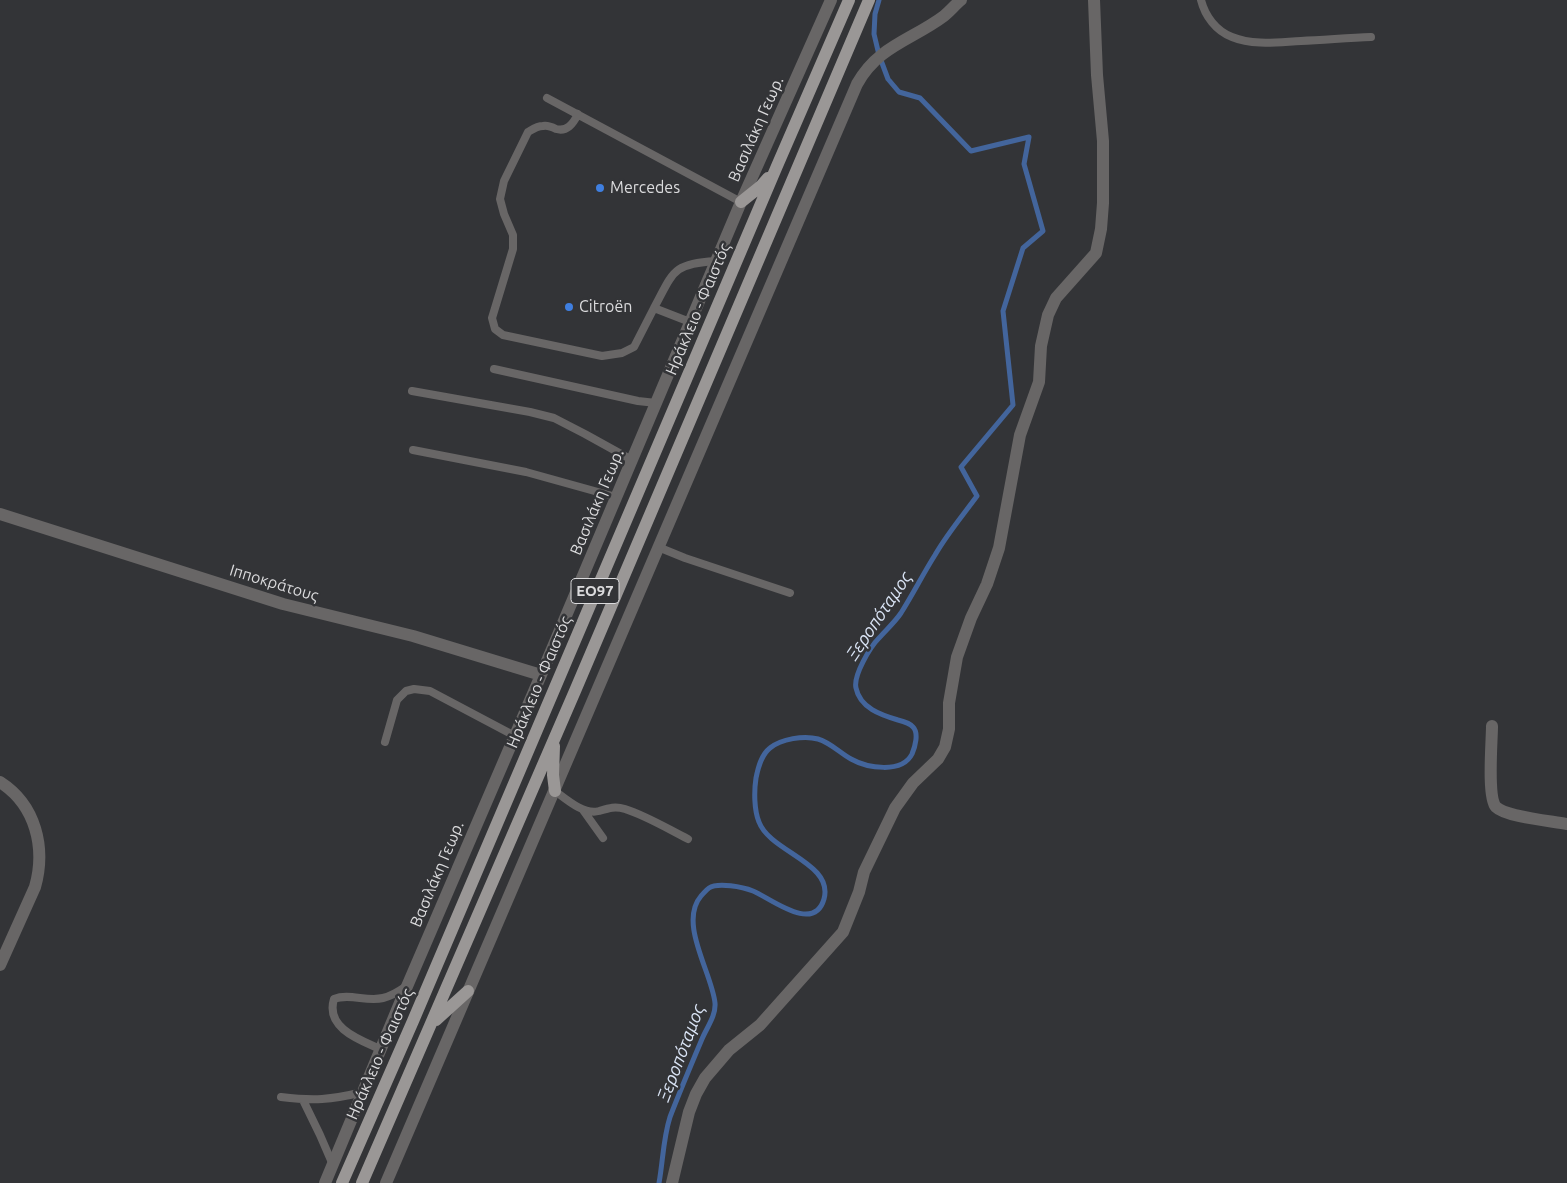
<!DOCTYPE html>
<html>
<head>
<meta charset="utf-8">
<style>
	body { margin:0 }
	canvas { display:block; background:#333437 }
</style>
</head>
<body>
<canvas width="1567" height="1183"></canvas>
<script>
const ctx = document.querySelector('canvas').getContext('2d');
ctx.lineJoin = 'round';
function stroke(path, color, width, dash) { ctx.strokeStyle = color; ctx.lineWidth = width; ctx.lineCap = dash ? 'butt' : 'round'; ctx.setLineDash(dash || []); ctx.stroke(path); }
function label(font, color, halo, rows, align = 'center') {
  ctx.font = font + ' Ubuntu,sans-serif'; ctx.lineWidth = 5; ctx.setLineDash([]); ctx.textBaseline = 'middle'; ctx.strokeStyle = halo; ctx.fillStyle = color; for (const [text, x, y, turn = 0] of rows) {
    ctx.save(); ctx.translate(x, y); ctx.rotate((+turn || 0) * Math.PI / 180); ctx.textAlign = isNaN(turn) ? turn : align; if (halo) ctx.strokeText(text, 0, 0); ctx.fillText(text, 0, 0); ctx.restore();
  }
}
stroke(new Path2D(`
	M659,1183C663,1161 663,1139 670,1117C680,1091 691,1065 702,1039C707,1027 716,1016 715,1003C712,973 678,923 701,896C704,893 706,890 709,888C718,882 743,887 753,891C770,898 814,934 824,899C834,863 770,852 759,822C754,810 754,791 756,778C758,768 761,755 770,748C781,739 804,735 818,739C831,743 840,753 851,759C867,768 902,774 912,754C915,747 919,733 913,727C910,723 902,721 898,720C881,715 860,708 856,688C853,676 870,647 879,638C886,630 895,622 901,613C913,594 923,574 935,555C947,534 963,515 977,496L961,467L1013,405L1003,311L1023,248L1043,231L1024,164L1029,137L971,151L920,98L899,92L888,79L879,55L874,34L875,14L879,0`), '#43659c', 5);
stroke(new Path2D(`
	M1201,0C1205,16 1216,31 1232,37C1254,46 1279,42 1301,41C1324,40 1347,38 1371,37
	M547,98L741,202
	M578,114C573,124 567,132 556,129C552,127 548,125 543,126C537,126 533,129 528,132L504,181L500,199L504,214L513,235V249L492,318L495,329L503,335L602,356L622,353L634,347L654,308L690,322
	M654,308C674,271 672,264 716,261
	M494,369L638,401L656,403
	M412,391L530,412L554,418L585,434L632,460
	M413,450L526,472L616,497
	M658,547L685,558L790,593
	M385,742L397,700L406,691L414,689L430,691L515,736
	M555,791C567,800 584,815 599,811C609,808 615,806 625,809C647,816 668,829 688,839
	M583,810L603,838
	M380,1049C360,1040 325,1028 334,999C349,993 367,1002 383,998C391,996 398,992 405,987
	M281,1097C314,1101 330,1100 363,1092
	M303,1100L320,1135L333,1165`), '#686666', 8);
stroke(new Path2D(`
	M0,514L283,604L413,636L541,675
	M1492,726C1492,741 1487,797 1496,807C1506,817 1551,821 1567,824
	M0,782C36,805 46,848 35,887L0,965
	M325,1183L402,998L541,675L741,202L831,0
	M386,1183L857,84C878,46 912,40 944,16C950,11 955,5 961,0
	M672,1183L689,1112L696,1094L705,1078L729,1050L760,1025L843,932L859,892L864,872L895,808L913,783L938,759L945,747L949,729V703L957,657L971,618L987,584L999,548L1020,435L1039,382L1041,346L1048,315L1056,298L1096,253L1101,229L1103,203V141L1097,75L1094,0`), '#686666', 12);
stroke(new Path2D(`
	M741,202L761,186L768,178
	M554,746L553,775L555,791
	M436,1020L468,991
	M342,1183L413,1021L777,166L849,0
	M362,1183L575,691L869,0`), '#9a9796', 12);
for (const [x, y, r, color] of [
	[600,188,5,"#3f7fe0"],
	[569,307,5,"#3f7fe0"]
]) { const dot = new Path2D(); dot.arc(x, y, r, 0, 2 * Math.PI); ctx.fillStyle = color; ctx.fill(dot); stroke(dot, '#333437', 2); }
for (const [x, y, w] of [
	[595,591,48]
]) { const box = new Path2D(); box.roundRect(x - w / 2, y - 12.5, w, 25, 4); ctx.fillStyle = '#333437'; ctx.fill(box); stroke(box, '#dbdbdd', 1); }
label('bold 15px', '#dbdbdd', null, [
	["ΕΟ97",595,591]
]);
label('16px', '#dbdbdd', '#333437', [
	["Βασιλάκη Γεωρ.",756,129,-66],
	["Ηράκλειο - Φαιστός",698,309,-67],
	["Βασιλάκη Γεωρ.",597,502,-67],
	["Ιπποκράτους",274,583,17],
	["Ηράκλειο - Φαιστός",539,682,-67],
	["Βασιλάκη Γεωρ.",437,874,-67],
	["Ηράκλειο - Φαιστός",380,1054,-66]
]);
label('16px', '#dbdbdd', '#333437', [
	["Mercedes",610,188],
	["Citroën",579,307]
], 'left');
label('italic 18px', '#dae4f5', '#333437', [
	["Ξεροπόταμος",879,616,-56],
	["Ξεροπόταμος",681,1053,-69]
]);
</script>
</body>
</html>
